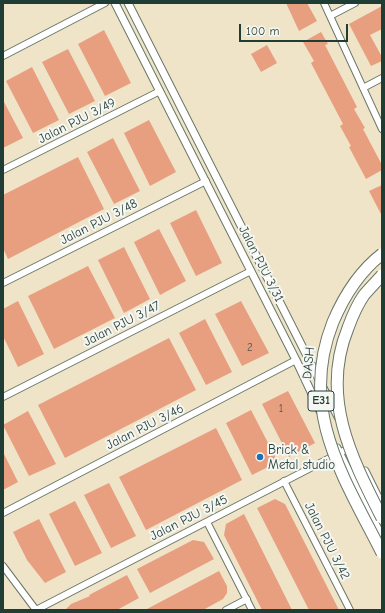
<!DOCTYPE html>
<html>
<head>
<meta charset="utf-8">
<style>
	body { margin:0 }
	#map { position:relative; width:385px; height:613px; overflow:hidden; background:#efe3c8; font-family:"Comic Neue",sans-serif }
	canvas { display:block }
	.frame { position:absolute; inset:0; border:4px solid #1f3d34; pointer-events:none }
	.scale { position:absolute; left:239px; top:24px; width:109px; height:18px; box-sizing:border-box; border:2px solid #1f3d34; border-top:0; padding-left:5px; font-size:12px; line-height:14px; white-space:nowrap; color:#1f3d34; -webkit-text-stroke:3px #f6f6f2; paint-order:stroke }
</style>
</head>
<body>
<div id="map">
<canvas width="385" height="613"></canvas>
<div class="frame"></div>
<div class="scale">100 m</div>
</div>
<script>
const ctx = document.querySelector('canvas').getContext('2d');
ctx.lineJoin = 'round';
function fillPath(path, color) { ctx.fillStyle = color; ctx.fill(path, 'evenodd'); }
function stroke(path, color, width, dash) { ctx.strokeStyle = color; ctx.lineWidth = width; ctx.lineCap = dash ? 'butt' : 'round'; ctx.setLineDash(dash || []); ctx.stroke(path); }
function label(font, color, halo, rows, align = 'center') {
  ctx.font = font + ' "Comic Neue",sans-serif'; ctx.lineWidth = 4; ctx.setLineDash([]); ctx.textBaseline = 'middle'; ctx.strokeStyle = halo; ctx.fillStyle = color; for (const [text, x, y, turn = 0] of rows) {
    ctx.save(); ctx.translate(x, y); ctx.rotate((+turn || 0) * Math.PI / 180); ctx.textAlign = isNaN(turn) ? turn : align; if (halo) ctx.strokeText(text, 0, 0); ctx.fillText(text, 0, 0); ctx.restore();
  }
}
fillPath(new Path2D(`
	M286,3H307L317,21L299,31Z
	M382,6V29L370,35L382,57V61L371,66L349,24Z
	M104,30L131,83L105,96L78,44Z
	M321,32L328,44L325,45L357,107L354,109L365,128L363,129L382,165V170L366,179L349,147L351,146L340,126L343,124L311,63L314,61L303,42Z
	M267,45L277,63L261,72L251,54Z
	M68,49L95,101L69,114L42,62Z
	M32,67L59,120L33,133L6,81Z
	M3,100L23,138L3,148Z
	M149,120L176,172L150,186L124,133Z
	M113,138L140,191L114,204L87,152Z
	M78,157L104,209L8,259L3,248V195Z
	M382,185V216L369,191Z
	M196,210L222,263L196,276L170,223Z
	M159,229L186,281L160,295L134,242Z
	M124,247L150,299L124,313L98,260Z
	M88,266L115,318L54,349L28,296Z
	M18,301L44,354L18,367L3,336V309Z
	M241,301L269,353L242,366L215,314Z
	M205,319L232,372L206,385L179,333Z
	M169,338L196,390L65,458L38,405Z
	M288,391L315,443L289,457L262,404Z
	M251,410L278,462L252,475L226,423Z
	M28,411L56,464L29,476L3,425Z
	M216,428L242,480L146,530L119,477Z
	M3,452L18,482L3,490Z
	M109,483L136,536L111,548L84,495Z
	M275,499L285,504L339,610H309L257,508Z
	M75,501L102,553L75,566L49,514Z
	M244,514L292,610H262L224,535L226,524Z
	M39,519L66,572L45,583L27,560L13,532Z
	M193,540L204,542L214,559L150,593L137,569Z
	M219,571L227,586V593L223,599L203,610H145Z
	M127,575L139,598L117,610H65L71,604L90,596L89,595Z`), '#e89f80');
const minor = new Path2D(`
	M324,3L382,129
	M330,16L355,3
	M3,56L105,3
	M363,88L382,78
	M3,170L160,91
	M3,283L206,181
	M3,397L251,271
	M284,481L350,610
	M3,513L296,360
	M207,522L252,610
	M3,566L36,610
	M36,610L351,447
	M226,610L247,599`);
const tertiary = new Path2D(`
	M115,3L296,360L320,411
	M128,3L338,417
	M337,448L382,537
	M365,471L382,505`);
stroke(minor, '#687768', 8);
stroke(tertiary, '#687768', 9);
stroke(minor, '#fff', 6);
stroke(tertiary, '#fff', 7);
const motorwayBridge = new Path2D(`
	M382,254C360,271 344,296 333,322C298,410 343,476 382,553
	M382,275C376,282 370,288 364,295C357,305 352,317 348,328C320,397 351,457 382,518`);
stroke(motorwayBridge, '#687768', 13, []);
stroke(motorwayBridge, '#fff', 11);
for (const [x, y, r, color] of [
	[260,457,4,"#1f6fb2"]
]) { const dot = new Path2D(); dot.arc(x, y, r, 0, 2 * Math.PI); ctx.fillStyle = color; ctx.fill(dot); stroke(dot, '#f6f6f2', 1.5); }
label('11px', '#515647', null, [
	["2",250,348],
	["1",281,409]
]);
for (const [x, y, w] of [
	[321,401,26]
]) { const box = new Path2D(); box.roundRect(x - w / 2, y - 10, w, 20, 3); ctx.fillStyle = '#f6f6f2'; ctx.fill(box); stroke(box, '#1f3d34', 1); }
label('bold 12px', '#1f3d34', null, [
	["E31",321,401]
]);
label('13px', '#1f3d34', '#f6f6f2', [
	["Jalan PJU 3/49",77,121,-27],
	["Jalan PJU 3/48",99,222,-27],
	["Jalan PJU 3/31",261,264,63],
	["Jalan PJU 3/47",122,324,-27],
	["DASH",309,363,-84],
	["Jalan PJU 3/46",145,427,-27],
	["Jalan PJU 3/45",189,518,-27],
	["Jalan PJU 3/42",327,541,63]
]);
label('13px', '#1f3d34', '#f6f6f2', [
	["Brick &",268,450],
	["Metal studio",268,465]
], 'left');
</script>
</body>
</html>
